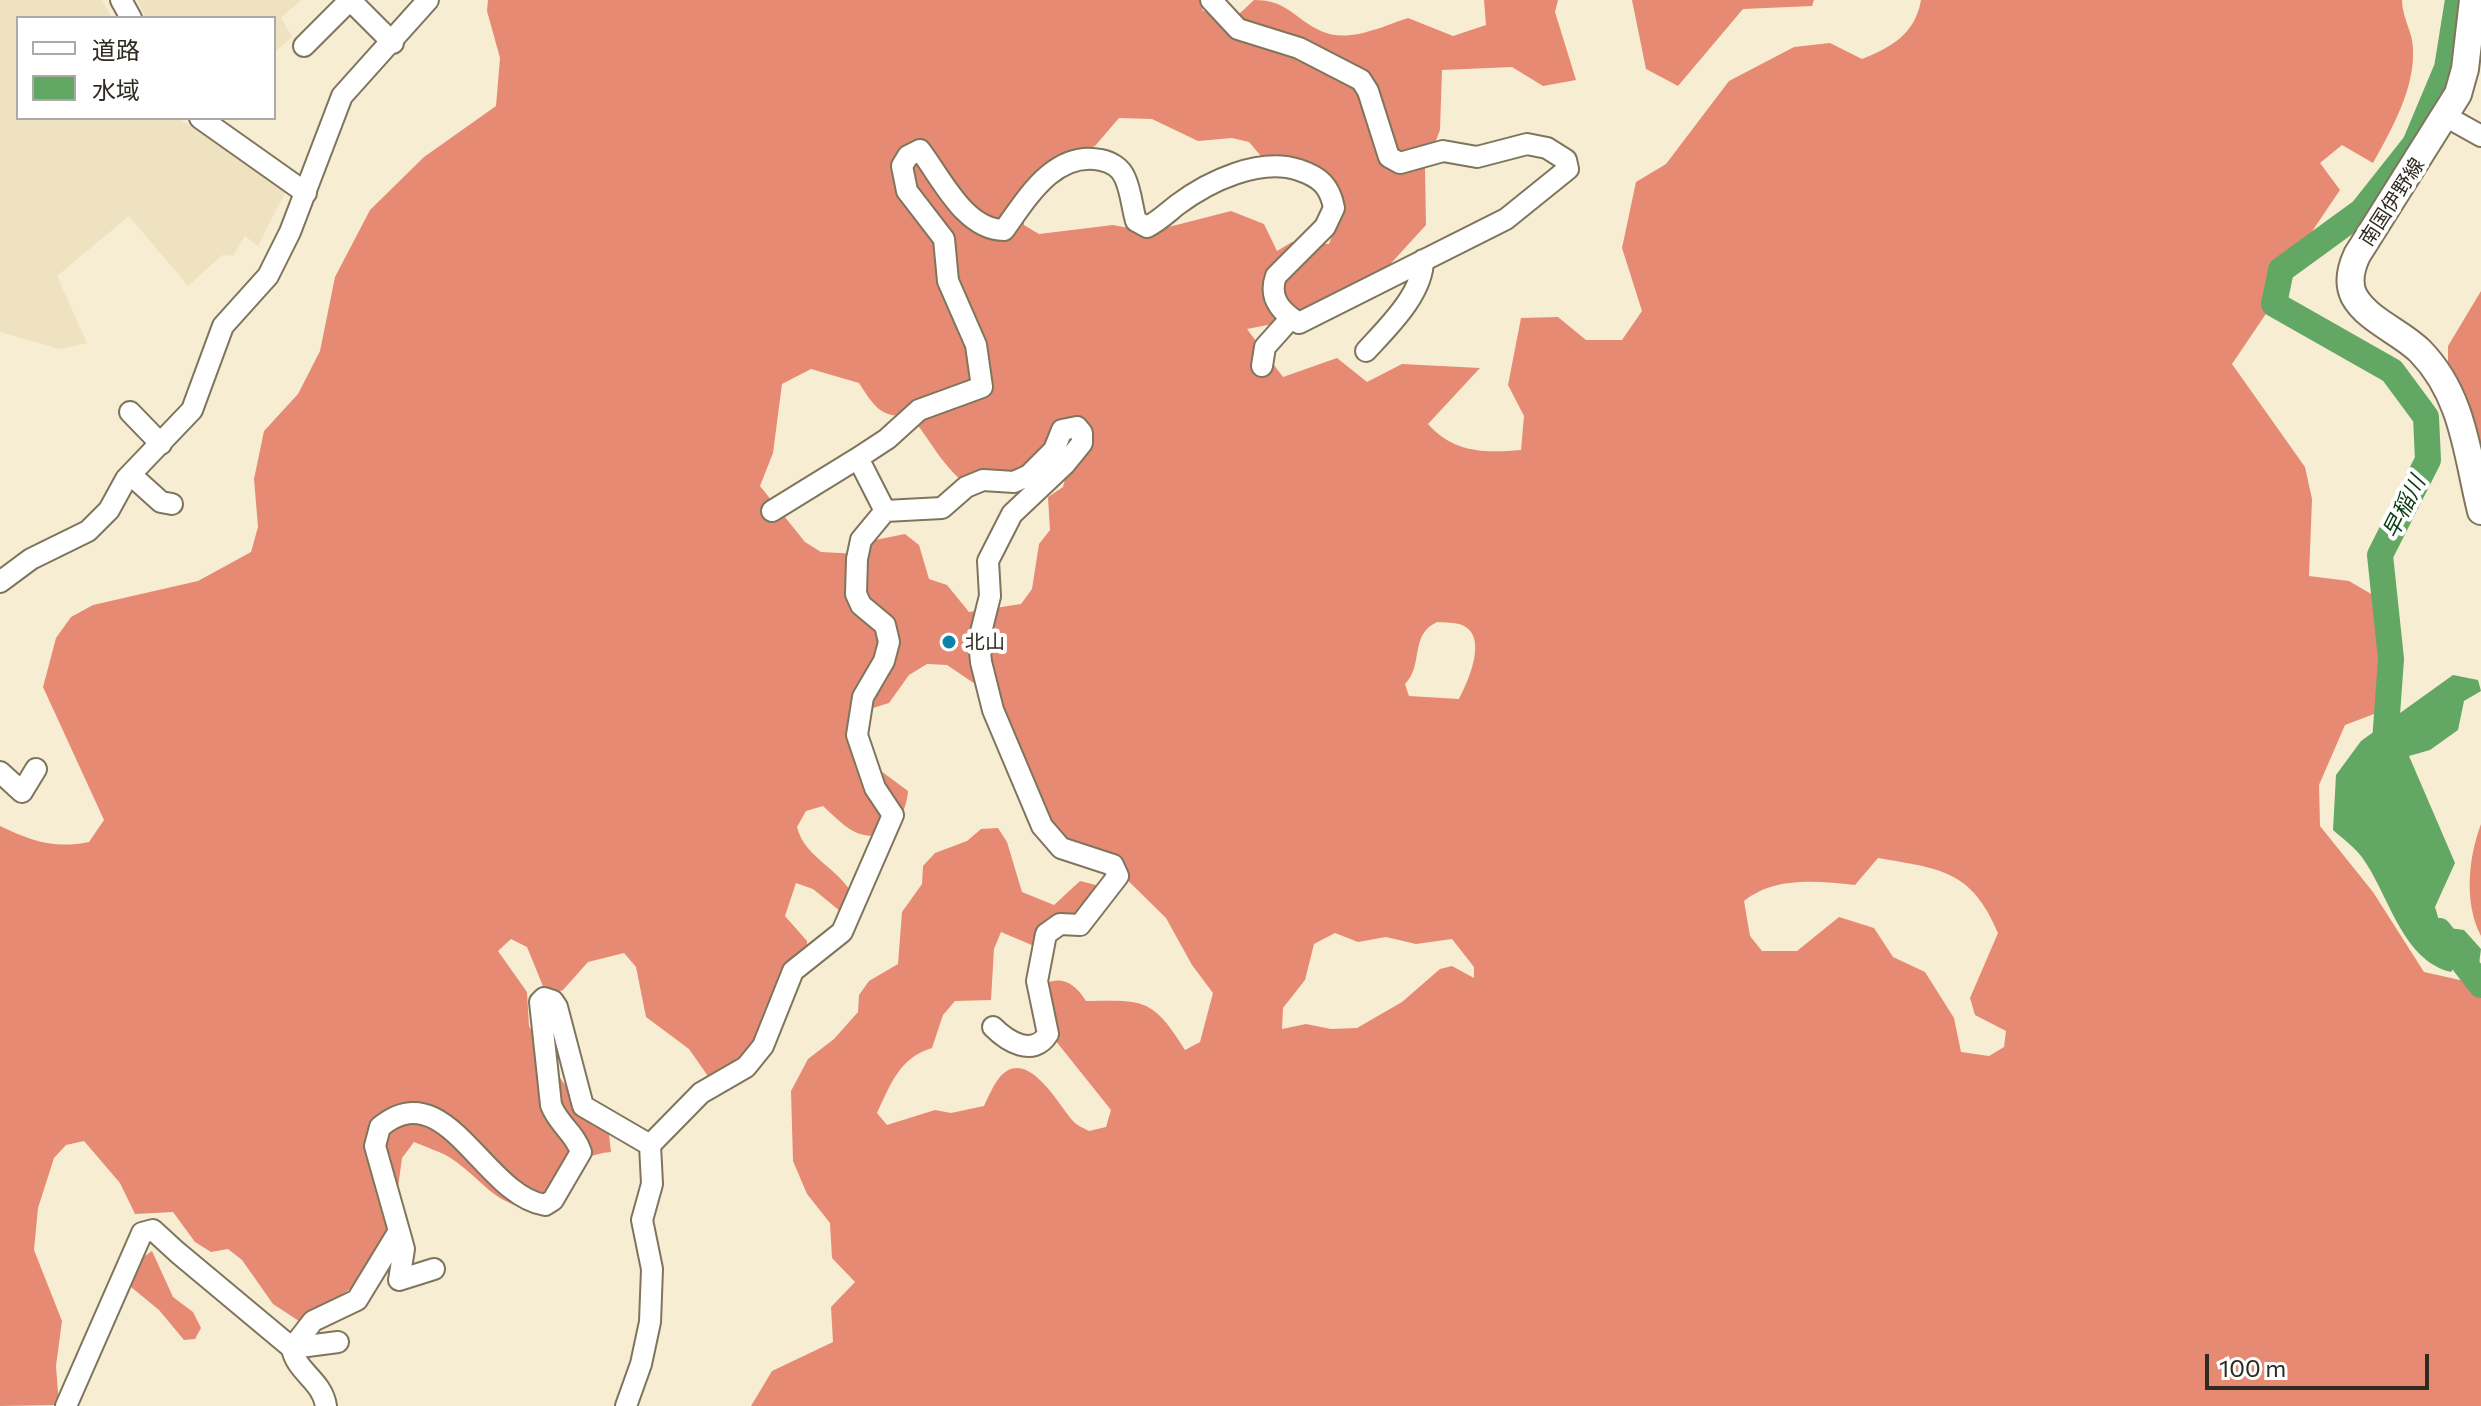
<!DOCTYPE html>
<html>
<head>
<meta charset="utf-8">
<style>
	body { margin:0 }
	#map { position:relative; width:2481px; height:1406px; overflow:hidden; background:#f7edd2; font-family:Commissioner,"Noto Sans JP",sans-serif }
	canvas { display:block }
	.legend { position:absolute; left:16px; top:16px; width:260px; height:104px; box-sizing:border-box; background:#fff; border:2px solid #acaaa6; margin:0; padding:10px 14px; list-style:none; font-size:24px; color:#2f2b21 }
	.legend li { display:flex; align-items:center; gap:16px; height:40px }
	.legend b { width:40px; border:2px solid #acaaa6 }
	.scale { position:absolute; left:2205px; top:1354px; width:224px; height:36px; box-sizing:border-box; border:4px solid #2f2b21; border-top:0; padding-left:10px; font-size:24px; line-height:28px; white-space:nowrap; color:#2f2b21; -webkit-text-stroke:6px #fff; paint-order:stroke }
</style>
</head>
<body>
<div id="map">
<canvas width="2481" height="1406"></canvas>
<ul class="legend">
<li><b style="height:10px;background:#fff"></b>道路</li>
<li><b style="height:22px;background:#63a765"></b>水域</li>
</ul>
<div class="scale">100 m</div>
</div>
<script>
const ctx = document.querySelector('canvas').getContext('2d');
ctx.lineJoin = 'round';
function fillPath(path, color) { ctx.fillStyle = color; ctx.fill(path, 'evenodd'); }
function stroke(path, color, width, dash) { ctx.strokeStyle = color; ctx.lineWidth = width; ctx.lineCap = dash ? 'butt' : 'round'; ctx.setLineDash(dash || []); ctx.stroke(path); }
function label(font, color, halo, rows, align = 'center') {
  ctx.font = font + ' Commissioner,"Noto Sans JP",sans-serif'; ctx.lineWidth = 8; ctx.setLineDash([]); ctx.textBaseline = 'middle'; ctx.strokeStyle = halo; ctx.fillStyle = color; for (const [text, x, y, turn = 0] of rows) {
    ctx.save(); ctx.translate(x, y); ctx.rotate((+turn || 0) * Math.PI / 180); ctx.textAlign = isNaN(turn) ? turn : align; if (halo) ctx.strokeText(text, 0, 0); ctx.fillText(text, 0, 0); ctx.restore();
  }
}
fillPath(new Path2D(`
	M0,0H102L112,18H18V118H178L286,191L258,246L245,236L233,256L222,255L188,286L129,216L57,276L87,343L60,349L0,332Z
	M137,0H301L281,18L292,37L274,53V18H146Z`), '#efe2c0');
fillPath(new Path2D(`
	M488,0H1200L1203,11L1238,15L1254,0C1288,0 1293,18 1321,31C1348,44 1383,26 1408,18L1453,36L1486,25L1484,0H1558L1555,12L1576,80L1543,86L1512,67L1442,70L1440,130L1425,169L1426,225L1362,295L1319,315L1247,329L1283,377L1337,358L1367,382L1402,364L1480,368L1428,424C1454,453 1483,453 1521,450L1524,416L1508,385L1521,318L1558,317L1586,340H1622L1642,311L1622,248L1636,182L1666,164L1729,81L1794,47L1830,43L1862,59C1892,47 1915,34 1921,0H2402C2402,18 2413,32 2413,49C2415,89 2391,130 2373,163L2342,145L2320,163L2340,190L2313,230L2299,265L2232,364L2305,467L2312,499L2309,576L2349,581L2373,595L2377,628L2397,666L2374,714L2345,725L2319,785L2320,826L2373,892L2424,972L2469,982L2481,979V1406H751L772,1371L833,1342L831,1307L855,1282L832,1258L830,1223L807,1194L793,1161L791,1091L808,1059L834,1039L858,1012L859,995L869,981L898,964L902,912L922,884L923,866L935,853L967,841L981,829L998,828L1007,842L1022,892L1054,905L1080,881L1096,885L1103,900L1083,928L1034,946L1001,932L994,949L991,1000L955,1001L943,1015L932,1048C899,1058 891,1084 877,1113L887,1125L935,1110L951,1113L984,1106C988,1097 993,1086 999,1078C1027,1044 1059,1106 1073,1121C1077,1126 1084,1128 1089,1131L1106,1127L1111,1110L1031,1010V992C1054,975 1070,976 1086,1001C1144,1000 1153,998 1185,1050L1200,1042L1213,993L1192,965L1166,918L1104,857L1056,839L993,696L947,665L927,664L909,675L889,703L873,708L863,723L881,771L908,791C906,820 884,847 853,831C842,825 832,814 823,806L806,811L797,827C805,861 847,870 856,904L840,911L813,889L796,883L785,916L807,941V959C766,992 764,1009 751,1058L710,1079L689,1049L646,1017L636,967L624,953L588,962L563,990L547,996L527,947L511,939L498,951L527,992L529,1026L545,1057L566,1086L607,1117L611,1152C573,1155 558,1181 539,1211C490,1204 485,1180 449,1157C439,1151 425,1147 414,1142L402,1158L388,1262L302,1323L273,1304L242,1260L228,1249L211,1252L195,1242L173,1212L135,1214L120,1183L84,1141L66,1145L54,1158L38,1208L34,1250L62,1321L56,1366L59,1405L0,1406V826C32,841 53,849 89,842L104,820L43,687L56,638L71,617L93,605L198,581L251,552L258,527L254,479L264,431L298,394L320,351L335,277L370,210L424,157L496,106L500,58L487,11ZM1119,118L1152,119L1198,141L1232,138L1249,142L1271,168L1318,185L1340,213L1329,244L1292,242L1277,251L1264,224L1231,211L1149,232L1113,225L1039,234L1024,225L1023,189L1047,164L1095,146ZM811,369L859,383C874,406 881,419 910,415C928,436 951,482 978,490C988,492 1000,491 1010,492L1053,462L1067,471L1063,487L1048,497L1050,530L1039,544L1032,589L1021,604L969,612L947,585L929,579L919,545L905,534L870,541L858,554L821,552L805,542L760,486L773,453L782,384ZM1437,622C1445,623 1455,622 1462,625C1489,636 1468,682 1459,699L1409,696L1405,684C1424,665 1409,635 1437,622ZM1878,858C1940,869 1971,869 1998,933L1970,998L1975,1015L2006,1031L2004,1047L1989,1056L1961,1052L1954,1018L1925,972L1893,957L1874,928L1839,917L1797,951H1762L1750,936L1744,901C1775,876 1817,881 1855,885ZM1335,933L1358,942L1386,937L1416,944L1452,939L1474,967V978L1452,966L1440,969L1402,1002L1357,1028L1331,1029L1306,1024L1282,1029L1283,1008L1305,980L1314,944Z
	M1632,0H1814L1812,6L1743,9L1678,86L1646,69Z
	M2481,291V452L2448,378V346Z
	M2481,824V936C2464,903 2468,859 2481,824Z
	M152,1251L173,1297L193,1312L201,1328L195,1339L184,1340L159,1310L131,1287L132,1265Z`), '#e78a74');
fillPath(new Path2D(`
	M2453,675L2478,680L2481,691L2464,701L2458,730L2430,750L2409,756L2455,863L2435,907L2441,927L2464,930L2481,949L2478,972L2459,959L2451,972C2401,960 2389,893 2361,856C2353,846 2342,838 2333,830L2336,775L2361,741Z`), '#63a765');
stroke(new Path2D(`
	M2384,756L2391,659L2380,555L2428,460L2426,417L2392,371L2274,304L2281,270L2362,211L2415,144L2447,68L2458,0
	M2439,931L2481,985`), '#63a765', 26);
const minor = new Path2D(`
	M121,0L131,18
	M304,46L350,0L393,43
	M2447,117L2481,136
	M200,118L306,193
	M1366,351C1387,328 1423,294 1423,260
	M1262,366L1265,347L1291,318
	M130,412L161,444
	M131,475L161,502L172,504
	M772,511L858,458
	M885,511L942,508L966,487L983,480L1014,482L1029,475L1054,450L1062,430L1077,427L1082,433V443L1065,464L1012,514L988,561L990,596L979,640L981,662L993,710L1042,826L1061,848L1113,865L1118,876L1080,925L1060,924L1046,934L1037,981L1048,1034C1033,1058 1007,1041 993,1027
	M0,582L31,559L88,531L109,510L126,479L192,410L223,326L268,276L290,232L342,96L428,0
	M0,772L22,792L36,769
	M650,1145L701,1093L746,1067L763,1046L793,971L842,932L893,815L875,788L857,735L863,697L884,661L889,642L885,625L861,605L856,594L857,559L861,540L885,511L858,458L887,439L919,410L982,387L976,345L948,281L944,239L907,191L902,166L908,156L920,150C942,179 965,230 1004,230C1027,198 1055,150 1101,160C1111,162 1121,168 1125,178C1131,191 1132,207 1136,221L1147,227C1159,221 1167,213 1177,205C1209,181 1260,157 1299,170C1320,177 1330,186 1334,208L1325,227L1276,276C1268,298 1281,312 1299,323L1506,219L1568,169L1566,160L1547,148L1527,144L1477,157L1443,151L1400,163L1389,157L1368,91L1361,80L1299,48L1238,29L1211,0
	M399,1231L404,1249L399,1280L434,1269
	M66,1406L142,1233L153,1230L177,1252L292,1348L313,1321L357,1300L399,1231L375,1146L380,1127C446,1072 483,1195 545,1205L553,1200L581,1152C575,1133 558,1124 551,1105L540,1002L544,998L553,1001L557,1007L583,1106L650,1145L652,1184L642,1220L652,1269L650,1322L641,1364L626,1406
	M326,1406C322,1380 296,1372 292,1348L338,1342`);
const major = new Path2D(`
	M2473,0L2465,69L2458,94L2357,255C2351,268 2347,282 2354,296C2367,320 2401,332 2420,351C2464,396 2467,455 2481,511`);
stroke(minor, '#7f755d', 24);
stroke(major, '#7f755d', 30);
stroke(minor, '#fff', 20);
stroke(major, '#fff', 26);
for (const [x, y, r, color] of [
	[949,642,8,"#0e83a9"]
]) { const dot = new Path2D(); dot.arc(x, y, r, 0, 2 * Math.PI); ctx.fillStyle = color; ctx.fill(dot); stroke(dot, '#fff', 3); }
label('20px', '#2f2b21', '#fff', [
	["南国伊野線",2392,202,-57]
]);
label('20px', '#2f2b21', '#fff', [
	["北山",965,642]
], 'left');
label('italic 22px', '#083b0f', '#fff', [
	["早稲川",2404,507,-63]
]);
</script>
</body>
</html>
